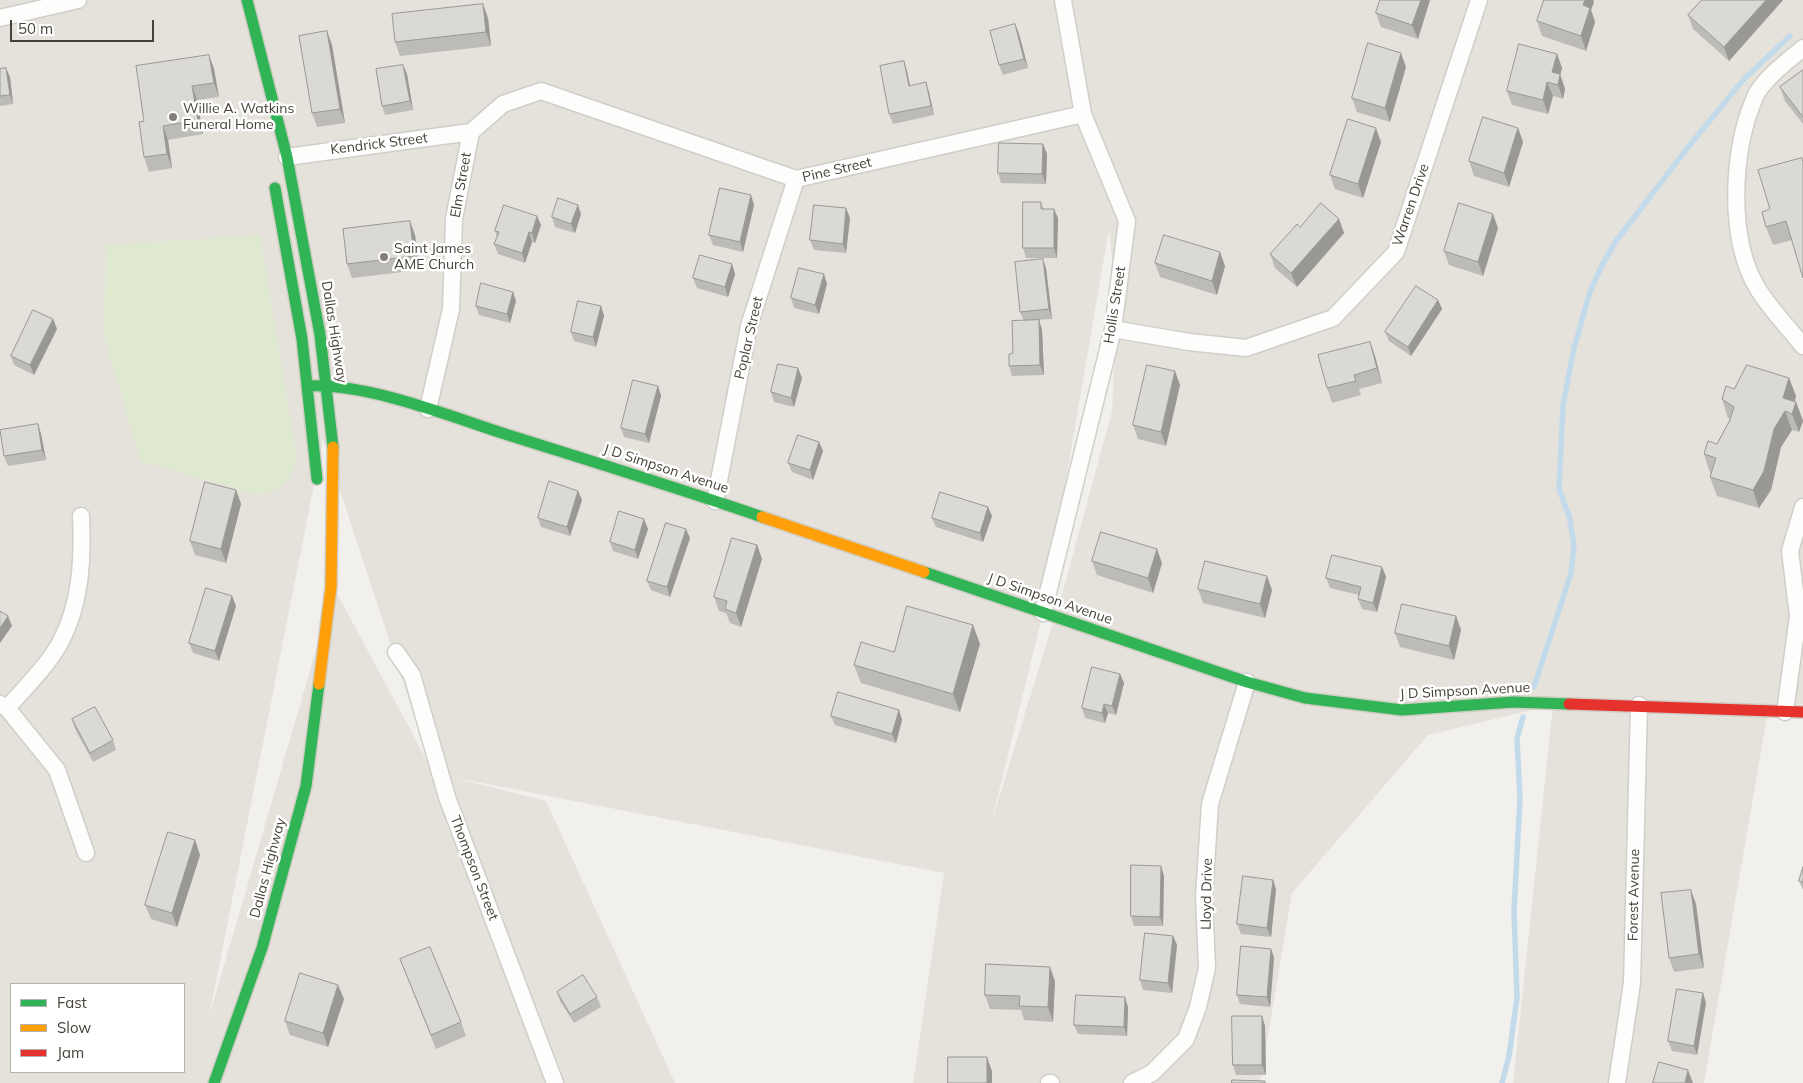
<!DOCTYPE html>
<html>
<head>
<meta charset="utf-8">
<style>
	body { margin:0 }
	#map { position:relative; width:1803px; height:1083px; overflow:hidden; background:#f2f0ed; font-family:Mulish,sans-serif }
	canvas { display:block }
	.legend { position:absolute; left:10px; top:983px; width:175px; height:90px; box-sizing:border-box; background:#fff; border:1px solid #b5b3b0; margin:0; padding:6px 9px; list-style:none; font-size:15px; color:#474239 }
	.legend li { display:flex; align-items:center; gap:10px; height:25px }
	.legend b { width:25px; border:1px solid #b5b3b0 }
	.scale { position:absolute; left:10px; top:20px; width:144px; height:22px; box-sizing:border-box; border:2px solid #474239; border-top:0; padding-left:6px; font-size:15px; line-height:18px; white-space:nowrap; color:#474239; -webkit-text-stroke:4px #fff; paint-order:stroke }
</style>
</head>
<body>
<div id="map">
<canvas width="1803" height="1083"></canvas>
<ul class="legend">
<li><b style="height:6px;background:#30b455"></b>Fast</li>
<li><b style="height:6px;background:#ff9f0a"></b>Slow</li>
<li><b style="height:6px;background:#e5322d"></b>Jam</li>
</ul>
<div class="scale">50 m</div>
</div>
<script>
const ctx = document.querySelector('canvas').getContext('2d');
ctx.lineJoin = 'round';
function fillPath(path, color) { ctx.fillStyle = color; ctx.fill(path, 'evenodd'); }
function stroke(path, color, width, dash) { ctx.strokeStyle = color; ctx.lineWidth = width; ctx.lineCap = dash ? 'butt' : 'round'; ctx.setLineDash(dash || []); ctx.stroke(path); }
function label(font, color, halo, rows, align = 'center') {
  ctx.font = font + ' Mulish,sans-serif'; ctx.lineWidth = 5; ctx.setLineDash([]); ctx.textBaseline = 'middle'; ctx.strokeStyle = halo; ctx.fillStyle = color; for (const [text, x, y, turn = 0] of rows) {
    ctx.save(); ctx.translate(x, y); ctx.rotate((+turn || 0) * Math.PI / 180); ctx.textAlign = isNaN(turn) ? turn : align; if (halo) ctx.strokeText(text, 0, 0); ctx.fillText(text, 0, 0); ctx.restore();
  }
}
fillPath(new Path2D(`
	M0,0H1803V704L1769,705L1704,1083H1513L1553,705L1428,735L1292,893L1260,1083H913L944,873L451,777L546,801L675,1083H0ZM1109,229L1117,307L1112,411L1066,580L991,824L1043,613ZM323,439L432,770L334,588L209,1017ZM11,984H184V1072H11Z`), '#e5e2dc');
fillPath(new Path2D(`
	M260,235L297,458C290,481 283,491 258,495L141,461L104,336L106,245Z`), '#dfe9d0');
stroke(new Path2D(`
	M1534,687L1571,573L1574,545L1569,516L1559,489L1563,405L1574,348L1590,292L1602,265L1616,241L1689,146L1744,79L1790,36
	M1502,1083L1509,1056L1517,998L1514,911L1520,798L1517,738L1523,717`), '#c2daea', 5.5);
const street = new Path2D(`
	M0,18L78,0
	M1803,48C1789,60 1762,80 1755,97C1732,150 1727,239 1758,289C1770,309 1788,327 1803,346
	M287,157L471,132
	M1113,329L1189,342L1246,348L1333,318L1396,252L1479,0
	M428,409L451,309L454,219L471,132L503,104L541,91L796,179L1083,114
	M715,501L749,326L796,179
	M1043,613L1113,329L1127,221L1083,114L1063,0
	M396,652L412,675L447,797L555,1083
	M0,704L7,708L57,770L86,853
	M7,708C24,689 48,665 60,643C81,604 83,559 81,516
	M1785,712L1798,616L1790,551L1803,507
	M1049,1083H1051
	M1132,1083L1152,1073L1186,1039L1198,1007L1207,968L1204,897L1210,804L1247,682
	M1617,1083L1632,983L1639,705`);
const fast = new Path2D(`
	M247,0L287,157L320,335L333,447
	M275,188L302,339L317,479
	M308,386C365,383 444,414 499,432C587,460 675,487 762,517
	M924,572L1247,682L1305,698L1402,710L1513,702L1569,704
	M214,1083L262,948L306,786L319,684`);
const slow = new Path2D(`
	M762,517L924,572
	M319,684L331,587L333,447`);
const jam = new Path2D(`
	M1569,704L1803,712`);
stroke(street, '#d0ceca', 19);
stroke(fast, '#d0cdc4', 14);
stroke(slow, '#d0cdc4', 14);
stroke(jam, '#d0cdc4', 14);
stroke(street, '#fdfdfc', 16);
stroke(fast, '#30b455', 11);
stroke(slow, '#ff9f0a', 11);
stroke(jam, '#e5322d', 11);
fillPath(new Path2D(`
	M1430,0L1418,39L1381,27L1376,13Z
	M1544,0H1593L1594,2L1591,10L1595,22L1586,51L1542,36L1537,21Z
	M1702,0H1783L1729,61L1693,29L1688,15Z
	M488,18L491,46L400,56L395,42Z
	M1015,24L1019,34L1028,68L1003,75L999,65Z
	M332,45L345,123L317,127L312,113Z
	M1557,54L1562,68L1560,74L1565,89L1563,99L1553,96L1548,114L1512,105L1507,91Z
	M209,55L214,69L219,97L197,100L203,134L168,140L172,168L149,172L144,157V121Z
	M1406,67L1390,122L1357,112L1352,98Z
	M0,69L10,77L13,104L0,106Z
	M1803,70V124L1785,101L1780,87Z
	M907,71L910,85L929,92L934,115L893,124L889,114Z
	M407,74L413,110L385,115L382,106Z
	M1518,128L1523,142L1509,187L1474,176L1469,161Z
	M1381,142L1363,198L1335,189L1330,175Z
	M1043,144L1047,154L1046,184L1001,183L998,173Z
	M1803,161L1792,240L1773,245L1766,227L1770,209Z
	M751,195L754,205L743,252L713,245L709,235Z
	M1041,202L1044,209L1058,218L1057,258H1026L1023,248Z
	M846,208L850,218L846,253L814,250L810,240Z
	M581,214L575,233L555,227L552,217Z
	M537,216L541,225L535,243L532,242L525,263L498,254L494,244L497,237L495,231Z
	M1339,219L1344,233L1297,287L1275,268L1270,254L1300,227Z
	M1498,228L1483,276L1449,265L1444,251Z
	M415,235L420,270L352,278L347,264Z
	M1155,263L1225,266L1217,295L1160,277Z
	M732,264L735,274L728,297L697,288L693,278Z
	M1046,268L1052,319L1036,320H1039L1042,330L1044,375L1012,376L1009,366L1024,321L1020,312Z
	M827,284L819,314L794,308L791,298Z
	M513,292L516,301L510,323L479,315L476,306Z
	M1438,300L1442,309L1411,356L1389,341L1385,332Z
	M601,306L604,316L596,347L574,341L571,332Z
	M53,319L57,329L34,375L14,365L11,356Z
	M1370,342L1375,356L1382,383L1359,389L1361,395L1332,403L1327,388Z
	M798,368L802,378L794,407L774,402L771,392Z
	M1789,378L1796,396L1795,402H1796L1803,421L1799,432L1792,430L1781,447L1771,490L1759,508L1717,496L1710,477L1712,473H1710L1704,454L1717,444L1730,419L1728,418L1722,399L1734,389Z
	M1180,385L1166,446L1138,439L1133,425Z
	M658,386L661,396L649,443L624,437L621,428Z
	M38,424L41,434L46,460L8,466L4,456Z
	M819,442L823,451L813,480L792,472L788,463Z
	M236,490L241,504L226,563L195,555L190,541Z
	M578,491L582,500L570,536L541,527L538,518Z
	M988,507L992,516L983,542L936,527L932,518Z
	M648,529L638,559L613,551L610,542Z
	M690,538L670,597L651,590L647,581Z
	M757,545L762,559L741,627L730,623L726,613L719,611L714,597Z
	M1092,561L1162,563L1153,593L1097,575Z
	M1382,567L1386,577L1377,612L1362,609L1358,599L1359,595L1330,588L1326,578Z
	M1198,589L1272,590L1265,618L1203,603Z
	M236,606L219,661L193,653L189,643Z
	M1456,616L1461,630L1454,660L1400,647L1395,633Z
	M980,644L960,712L861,683L854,665L894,652Z
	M1120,674L1124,683L1116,715L1108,713L1105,723L1085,718L1082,708Z
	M899,710L902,720L896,743L835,725L831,716Z
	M72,719L113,740L116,750L93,762L75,729Z
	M195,840L200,855L177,927L151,919L145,905Z
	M1803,867V890L1799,881Z
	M1164,876L1163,926H1134L1131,916Z
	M1273,880L1276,889L1271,937L1241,934L1237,924Z
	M1696,904L1704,968L1674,972L1669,958Z
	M1173,936L1177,945L1172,993L1143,990L1140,980Z
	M1271,949L1274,958L1270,1007L1240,1004L1237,995Z
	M400,959L461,1022L466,1036L436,1049Z
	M1055,981L1053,1022L1024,1020L1021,1010L990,1009L985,995Z
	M557,992L597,997L601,1007L574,1023L560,1001Z
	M1703,993L1706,1003L1697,1055L1672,1051L1668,1041Z
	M344,999L328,1047L290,1035L285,1021Z
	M1128,1007L1127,1036L1078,1034L1074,1025Z
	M1265,1026L1266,1075H1236L1233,1065Z`), '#bcbbb7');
fillPath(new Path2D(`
	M1421,0H1430L1418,39L1412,25Z
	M1585,0H1593L1594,2L1591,10L1595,22L1586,51L1581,36L1583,5Z
	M1766,0H1783L1729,61L1724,47Z
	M483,4L488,18L491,46L486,32Z
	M1015,24L1019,34L1028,68L1024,59Z
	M327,31L332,45L345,123L340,109Z
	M1401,53L1406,67L1390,122L1385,108Z
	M1557,54L1562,68L1558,85L1552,72Z
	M209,55L214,69L219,97L214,83Z
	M904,61L907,71L912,95L909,86Z
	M403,65L407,74L413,110L410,101Z
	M6,68L10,77L13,104L10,95Z
	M1560,74L1565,89L1563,99L1558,85Z
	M926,82L929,92L934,115L931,106Z
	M1547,82L1553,96L1548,114L1543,100Z
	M192,86L197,100L203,134L198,120Z
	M163,126L168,140L172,168L167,154Z
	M1376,128L1381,142L1363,198L1358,184Z
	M1518,128L1523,142L1509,187L1504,173Z
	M1043,144L1047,154L1046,184L1042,174Z
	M751,195L754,205L743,252L740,242Z
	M578,205L581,214L575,233L571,224Z
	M846,208L850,218L846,253L843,244Z
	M1054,209L1058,218L1057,258L1054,248Z
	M1493,214L1498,228L1483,276L1478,262Z
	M537,216L541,225L535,243L532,233Z
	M1339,219L1344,233L1297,287L1291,273Z
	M410,221L415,235L420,270L414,256Z
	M529,232L532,242L525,263L522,253Z
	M1220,252L1225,266L1217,295L1212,281Z
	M1043,259L1046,268L1052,319L1049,309Z
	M732,264L735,274L728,297L725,287Z
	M824,274L827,284L819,314L815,305Z
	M513,292L516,301L510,323L507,314Z
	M1438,300L1442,309L1411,356L1408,347Z
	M601,306L604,316L596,347L593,337Z
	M53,319L57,329L34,375L30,365Z
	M1039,320L1042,330L1044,375L1040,365Z
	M1370,342L1375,356L1382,383L1377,368Z
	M798,368L802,378L794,407L791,398Z
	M1175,371L1180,385L1166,446L1161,432Z
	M1789,378L1796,396L1791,413L1783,398Z
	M658,386L661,396L649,443L645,434Z
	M1796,402L1803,421L1799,432L1792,414Z
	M1785,411L1792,430L1781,447L1771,490L1759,508L1753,490L1774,429Z
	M38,424L41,434L46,460L42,450Z
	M819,442L823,451L813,480L810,470Z
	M236,490L241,504L226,563L221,549Z
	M578,491L582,500L570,536L567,527Z
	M988,507L992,516L983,542L980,533Z
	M644,519L648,529L638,559L635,550Z
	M686,529L690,538L670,597L667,587Z
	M757,545L762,559L741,627L736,613Z
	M1157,549L1162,563L1153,593L1148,578Z
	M1382,567L1386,577L1377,612L1373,603Z
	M1267,576L1272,590L1265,618L1260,604Z
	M232,596L236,606L219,661L215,651Z
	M8,616L12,626L0,643V628Z
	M1456,616L1461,630L1454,660L1449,646Z
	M973,625L980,644L960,712L953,694Z
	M1120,674L1124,683L1116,715L1112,706Z
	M1104,704L1108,713L1105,723L1102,713Z
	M899,710L902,720L896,743L892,734Z
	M195,840L200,855L177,927L172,913Z
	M1161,866L1164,876L1163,926L1160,917Z
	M1273,880L1276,889L1271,937L1267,928Z
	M1691,890L1696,904L1704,968L1699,954Z
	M1173,936L1177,945L1172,993L1168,983Z
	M1271,949L1274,958L1270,1007L1267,997Z
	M1050,967L1055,981L1053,1022L1048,1007Z
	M338,985L344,999L328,1047L323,1033Z
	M1703,993L1706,1003L1697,1055L1694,1046Z
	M1125,997L1128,1007L1127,1036L1124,1027Z
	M1262,1016L1265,1026L1266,1075L1262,1065Z
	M987,1057L992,1071V1083H987Z
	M1688,1070L1693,1083H1685Z`), '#999895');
const building = new Path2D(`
	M1380,0H1421L1412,25L1376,13Z
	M1544,0H1585L1583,5L1590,8L1581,36L1537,21Z
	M1702,0H1766L1724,47L1688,15Z
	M483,4L486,32L395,42L392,14Z
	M1015,24L1024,59L999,65L990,31Z
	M327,31L340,109L312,113L299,36Z
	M1368,43L1401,53L1385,108L1352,98Z
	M1519,44L1557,54L1552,72L1560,74L1558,85L1547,82L1543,100L1507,91Z
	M209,55L214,83L192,86L198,120L163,126L167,154L144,157L139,122L144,121L136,66Z
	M904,61L909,86L926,82L931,106L889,114L880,66Z
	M403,65L410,101L382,106L376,69Z
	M6,68L10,95L0,96V69Z
	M1803,70V117L1780,87Z
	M1483,117L1518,128L1504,173L1469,161Z
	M1348,119L1376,128L1358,184L1330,175Z
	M999,143L1043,144L1042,174L998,173Z
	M1802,158L1803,162V278L1786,221L1766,227L1762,212L1770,209L1758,170Z
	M720,188L751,195L740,242L709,235Z
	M558,198L578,205L571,224L552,217Z
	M1023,202H1041V209H1054V248H1023Z
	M1321,203L1339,219L1291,273L1270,254L1297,224L1300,227Z
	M1459,203L1493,214L1478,262L1444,251Z
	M504,205L537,216L532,233L529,232L522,253L494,244L499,232L495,231Z
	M814,205L846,208L843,244L810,240Z
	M410,221L414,256L347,264L343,229Z
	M1164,235L1220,252L1212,281L1155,263Z
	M700,255L732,264L725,287L693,278Z
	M1043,259L1049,309L1020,312L1015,262Z
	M799,268L824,274L815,305L791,298Z
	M481,283L513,292L507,314L476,306Z
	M1416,286L1438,300L1408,347L1385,332Z
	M578,301L601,306L593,337L571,332Z
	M33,310L53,319L30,365L11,356Z
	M1039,320L1040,365L1009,366V354L1013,353L1012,321Z
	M1370,342L1377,368L1354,375L1356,381L1327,388L1318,355Z
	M778,364L798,368L791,398L771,392Z
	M1147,365L1175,371L1161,432L1133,425Z
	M1747,365L1789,378L1783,398L1796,402L1792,414L1785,411L1774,429L1764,471L1753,490L1710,477L1716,458L1704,454L1708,441L1717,444L1730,420L1734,407L1722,399L1726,386L1734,389Z
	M633,380L658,386L645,434L621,428Z
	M38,424L42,450L4,456L0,430Z
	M798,435L819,442L810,470L788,463Z
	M549,481L578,491L567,527L538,518Z
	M205,482L236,490L221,549L190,541Z
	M940,492L988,507L980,533L932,518Z
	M619,511L644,519L635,550L610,542Z
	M666,523L686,529L667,587L647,581Z
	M1101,532L1157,549L1148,578L1092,561Z
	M732,538L757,545L736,613L725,609L727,601L714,597Z
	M1332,555L1382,567L1373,603L1358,599L1361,587L1326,578Z
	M1205,561L1267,576L1260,604L1198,589Z
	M206,588L232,596L215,651L189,643Z
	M1402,604L1456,616L1449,646L1395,633Z
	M907,606L973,625L953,694L854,665L861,642L894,652Z
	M0,611L8,616L0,628Z
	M1092,667L1120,674L1112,706L1104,704L1102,713L1082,708Z
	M838,692L899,710L892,734L831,716Z
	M95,707L113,740L90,753L72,719Z
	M168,832L195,840L172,913L145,905Z
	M1131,865L1161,866L1160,917L1131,916Z
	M1803,867V882L1799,881Z
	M1243,876L1273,880L1267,928L1237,924Z
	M1691,890L1699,954L1669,958L1661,893Z
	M1145,933L1173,936L1168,983L1140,980Z
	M1241,946L1271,949L1267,997L1237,995Z
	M430,947L461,1022L431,1035L400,959Z
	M986,964L1050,967L1048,1007L1019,1006L1020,996L985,995Z
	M300,973L338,985L323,1033L285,1021Z
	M583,975L597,997L570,1014L557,992Z
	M1677,989L1703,993L1694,1046L1668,1041Z
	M1076,995L1125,997L1124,1027L1074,1025Z
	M1232,1016H1262V1065H1233Z
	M948,1057H987V1083H948Z
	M1659,1062L1688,1070L1685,1083H1653Z
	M1232,1080L1265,1081V1083H1232Z`);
fillPath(building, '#dbd9d5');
stroke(building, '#999895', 1);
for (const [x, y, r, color] of [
	[173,117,5,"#837f78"],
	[384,257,5,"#837f78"]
]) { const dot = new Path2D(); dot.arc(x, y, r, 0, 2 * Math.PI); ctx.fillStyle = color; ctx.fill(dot); stroke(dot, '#fff', 2); }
label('14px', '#474239', '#fff', [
	["Willie A. Watkins",183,109],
	["Funeral Home",183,125],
	["Saint James",394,249],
	["AME Church",394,265]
], 'left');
label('14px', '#474239', '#fff', [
	["Kendrick Street",379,144,-7],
	["Pine Street",837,170,-13],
	["Elm Street",461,185,-80],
	["Warren Drive",1411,205,-71],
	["Hollis Street",1115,305,-81],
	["Dallas Highway",334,332,81],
	["Poplar Street",749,338,-77],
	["J D Simpson Avenue",666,469,18],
	["J D Simpson Avenue",1050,599,19],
	["J D Simpson Avenue",1465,691,-3],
	["Dallas Highway",268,868,-75],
	["Thompson Street",474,868,69],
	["Lloyd Drive",1207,894,-89],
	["Forest Avenue",1634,895,-89]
]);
</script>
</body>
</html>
